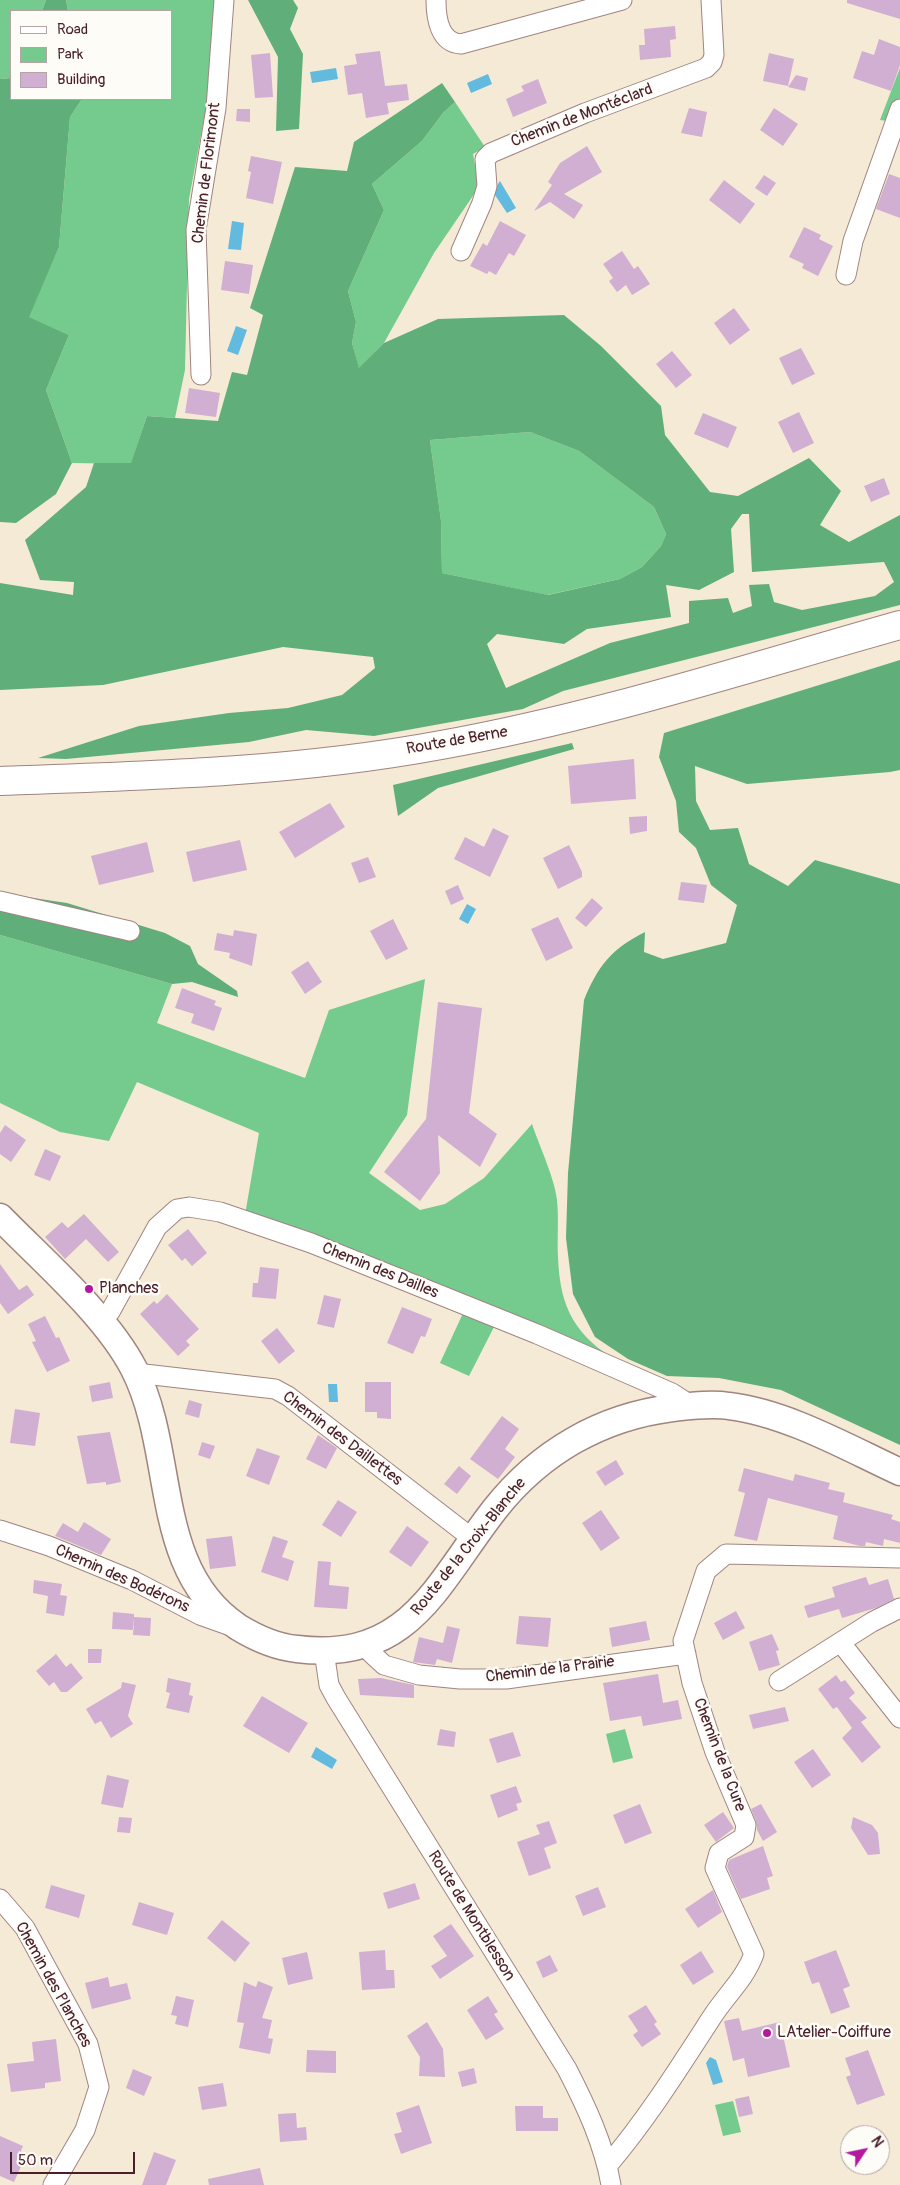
<!DOCTYPE html>
<html>
<head>
<meta charset="utf-8">
<style>
	body { margin:0 }
	#map { position:relative; width:900px; height:2185px; overflow:hidden; background:#f5ead5; font-family:Pangolin,sans-serif }
	canvas { display:block }
	.legend { position:absolute; left:10px; top:10px; width:162px; height:90px; box-sizing:border-box; background:#fdfcf7; border:1px solid #b5a4a5; margin:0; padding:6px 9px; list-style:none; font-size:15px; color:#4a1f2b }
	.legend li { display:flex; align-items:center; gap:10px; height:25px }
	.legend b { width:25px; border:1px solid #b5a4a5 }
	.north { position:absolute; left:840px; top:2125px; width:50px; height:50px; box-sizing:border-box; background:#fdfcf7; border:1px solid #b5a4a5; border-radius:50%; rotate:56deg; font-size:14px; font-weight:700; line-height:20px; text-align:center; color:#4a1f2b }
	.north::after { content:''; display:block; margin:auto; width:18px; height:22px; background:#b5179e; clip-path:polygon(50% 0,100% 100%,50% 72%,0 100%) }
	.scale { position:absolute; left:10px; top:2152px; width:125px; height:22px; box-sizing:border-box; border:2px solid #4a1f2b; border-top:0; padding-left:6px; font-size:15px; line-height:18px; white-space:nowrap; color:#4a1f2b; -webkit-text-stroke:4px #fdfcf7; paint-order:stroke }
</style>
</head>
<body>
<div id="map">
<canvas width="900" height="2185"></canvas>
<ul class="legend">
<li><b style="height:6px;background:#fff"></b>Road</li>
<li><b style="height:14px;background:#75ca8e"></b>Park</li>
<li><b style="height:14px;background:#d1afd2"></b>Building</li>
</ul>
<div class="north">N</div>
<div class="scale">50 m</div>
</div>
<script>
const ctx = document.querySelector('canvas').getContext('2d');
ctx.lineJoin = 'round';
function fillPath(path, color) { ctx.fillStyle = color; ctx.fill(path, 'evenodd'); }
function stroke(path, color, width, dash) { ctx.strokeStyle = color; ctx.lineWidth = width; ctx.lineCap = dash ? 'butt' : 'round'; ctx.setLineDash(dash || []); ctx.stroke(path); }
function label(font, color, halo, rows, align = 'center') {
  ctx.font = font + ' Pangolin,sans-serif'; ctx.lineWidth = 5; ctx.setLineDash([]); ctx.textBaseline = 'middle'; ctx.strokeStyle = halo; ctx.fillStyle = color; for (const [text, x, y, turn = 0] of rows) {
    ctx.save(); ctx.translate(x, y); ctx.rotate((+turn || 0) * Math.PI / 180); ctx.textAlign = isNaN(turn) ? turn : align; if (halo) ctx.strokeText(text, 0, 0); ctx.fillText(text, 0, 0); ctx.restore();
  }
}
fillPath(new Path2D(`
	M0,0H46L42,11H11V78L0,79Z
	M66,0H219L206,108L189,199L185,370L175,418L147,416L131,464L72,463L46,390L69,335L28,317L59,247L70,117L82,99H171V11H68Z
	M900,68V123L880,120Z
	M455,102L485,147L473,154L479,187L434,253L384,343L359,369L352,343L356,322L348,291L384,210L372,184L422,141L443,113Z
	M530,432L579,451L654,507L666,534L661,546L642,567L620,579L547,595L442,573L441,521L430,440Z
	M0,935L172,984L157,1023L305,1078L329,1010L425,979L407,1115L369,1173L420,1210L445,1204L484,1178L532,1124C539,1145 555,1179 557,1200C559,1219 557,1238 558,1257C560,1310 576,1336 620,1363L245,1215L259,1133L137,1082L109,1141L60,1132L0,1103Z
	M464,1311L495,1325L469,1376L440,1363Z
	M625,1729L633,1758L613,1763L606,1734Z
	M733,2101L741,2132L723,2136L715,2105Z`), '#75ca8e');
fillPath(new Path2D(`
	M46,0H66L68,11H42Z
	M248,0H293L298,8L290,29L303,54L299,129L276,131L278,57Z
	M11,78V99H82L70,117L59,247L29,317L69,335L46,390L72,463L56,494L16,523L0,522V79Z
	M442,83L455,102L443,113L422,141L372,184L384,210L348,291L356,322L352,343L359,368L384,343L438,319L564,315L601,346L661,406L665,435L710,492L738,496L809,458L841,491L820,525L849,542L900,515V605L563,691L523,709L374,736L306,730L249,742L66,759L38,758L139,726L229,713L288,708L342,695L375,668L373,657L283,647L103,685L0,690V583L73,595L74,582L40,580L25,540L86,487L94,463H131L147,416L218,421L232,372L247,375L263,315L250,308L295,167L347,171L354,142ZM530,432L579,451L654,507L666,534L661,546L642,567L620,579L548,595L442,573L441,521L430,440ZM742,514H749L752,572L884,562L894,582L875,596L802,610L774,602L769,584L749,585L752,606L733,613L728,598L689,601V623L610,643L506,688L487,644L497,634L564,644L587,629L671,617L666,585L699,590L734,572L731,529Z
	M900,660V770L890,772L747,784L695,766L696,801L710,830L738,828L749,864L788,886L815,860L900,884V1445L781,1390L719,1378L667,1376L628,1359L595,1337L573,1294L566,1238L568,1173L584,1000C598,966 611,949 645,932L644,952L663,959L726,943L737,905L711,885L696,848L679,832L676,801L659,757L664,733Z
	M572,743L574,749L438,788L398,816L393,785Z
	M0,893L67,903L165,933L190,946L198,964L237,991L238,997L192,982L172,984L0,935Z`), '#60ae79');
fillPath(new Path2D(`
	M336,68L338,79L312,83L310,72Z
	M488,74L492,84L471,93L467,83Z
	M500,181L516,208L507,213L493,192Z
	M232,221L244,223L241,250L228,249Z
	M236,326L247,330L238,355L227,351Z
	M467,904L476,909L468,924L459,919Z
	M328,1384H337L338,1402H329Z
	M316,1747L337,1760L332,1769L311,1757Z
	M710,2057L716,2060L723,2082L713,2085L706,2063Z`), '#62badf');
fillPath(new Path2D(`
	M847,0H900V19L847,3Z
	M675,26L676,39L670,40L671,57L640,60L639,45H645L644,29Z
	M879,39L900,47V65L891,91L853,78L862,51L874,55Z
	M380,51L385,86L407,84L409,100L387,103L389,114L366,118L362,93L348,95L344,66L357,64L355,54Z
	M270,53L273,97L255,98L251,55Z
	M769,53L794,59L788,86L763,81Z
	M796,75L808,78L805,91L788,87Z
	M538,79L547,103L513,117L506,99L524,91L521,86Z
	M689,108L707,112L702,137L681,133Z
	M774,108L798,124L783,146L760,130Z
	M237,109H250V122L236,121Z
	M587,146L602,172L564,194L583,205L574,219L550,202L534,211L552,185L548,182L560,163Z
	M251,156L282,162L273,204L246,198L251,172L248,171Z
	M889,174L900,178V218L876,209Z
	M764,175L776,183L767,196L755,188Z
	M724,180L755,204L740,224L709,200Z
	M500,221L526,235L514,256L509,253L496,275L489,271L487,274L470,266L483,243L487,246Z
	M804,227L821,235L819,239L833,246L818,276L802,268L804,264L789,257Z
	M622,251L634,269L638,266L650,284L632,295L626,285L617,292L609,281L613,278L603,264Z
	M225,261L253,265L249,294L221,290Z
	M734,308L750,330L730,345L714,323Z
	M801,348L815,374L792,385L779,358Z
	M672,351L692,375L676,388L656,364Z
	M189,388L220,393L216,417L185,413Z
	M799,412L814,443L793,453L778,422Z
	M703,413L737,427L728,448L694,434Z
	M884,478L890,494L871,502L864,486Z
	M634,759L636,799L571,804L568,766Z
	M330,803L345,827L295,858L279,832Z
	M647,816V831L630,834L629,817Z
	M493,828L509,836L490,877L454,859L465,837L484,847Z
	M240,840L247,870L193,882L186,852Z
	M147,842L154,872L99,885L91,856Z
	M569,845L582,872V877L558,889L543,858Z
	M368,857L376,877L359,883L351,863Z
	M681,882L707,885L704,903L678,900Z
	M458,885L464,899L451,905L445,891Z
	M592,898L603,908L586,927L575,918Z
	M558,917L573,948L546,961L531,929Z
	M393,919L408,949L386,960L370,931Z
	M234,930L257,934L252,966L229,958L230,953L214,950L217,933L233,936Z
	M308,961L322,982L305,994L291,972Z
	M182,988L216,1001L214,1005L222,1008L214,1031L191,1023L194,1014L175,1008Z
	M438,1002L482,1008L469,1113L497,1134L480,1167L438,1135L440,1173L420,1201L384,1172L426,1119Z
	M5,1125L26,1140L11,1162L0,1154V1133Z
	M45,1149L61,1156L50,1181L34,1175Z
	M84,1214L119,1252L108,1262L86,1239L65,1259L45,1237L62,1222L68,1228Z
	M188,1229L207,1253L192,1266L185,1258L182,1261L168,1245Z
	M0,1264L19,1290L27,1285L34,1295L8,1314L0,1303Z
	M260,1267L279,1269L276,1299L252,1297L253,1283H258Z
	M167,1294L199,1329L186,1341L190,1345L178,1356L140,1314L154,1301L157,1304Z
	M324,1295L341,1299L334,1328L317,1324Z
	M402,1307L432,1319L425,1337L421,1336L413,1354L387,1343Z
	M45,1316L56,1338L59,1337L70,1361L47,1372L32,1342L36,1341L28,1324Z
	M277,1328L295,1351L279,1364L261,1341Z
	M110,1382L113,1398L92,1402L89,1386Z
	M365,1382H391V1419L377,1418V1412H365Z
	M189,1400L202,1404L199,1418L185,1414Z
	M15,1409L40,1413L35,1446L10,1443Z
	M502,1416L519,1429L505,1449L515,1457L498,1479L470,1459Z
	M110,1432L121,1482L106,1485V1482L87,1484L77,1436Z
	M318,1435L337,1448L326,1469L306,1459Z
	M202,1442L215,1446L210,1459L198,1455Z
	M257,1448L280,1456L269,1485L246,1476Z
	M616,1460L624,1474L605,1486L596,1472Z
	M459,1466L471,1476L457,1494L444,1484Z
	M744,1468L793,1481L795,1474L830,1483L828,1489L845,1493L843,1502L893,1515L891,1519L900,1522V1543L884,1539L883,1546L866,1542L865,1546H860L833,1539L838,1516L768,1498L757,1541L734,1536L745,1493L738,1491Z
	M338,1500L357,1512L341,1537L322,1525Z
	M601,1510L620,1538L601,1551L582,1523Z
	M84,1522L111,1539L101,1555L55,1536L63,1523L78,1532Z
	M407,1526L429,1542L411,1567L389,1552Z
	M232,1536L236,1566L210,1569L206,1539Z
	M273,1536L288,1541L282,1557L294,1561L288,1581L261,1572Z
	M318,1561L331,1562L329,1585L349,1587L347,1609L314,1607Z
	M866,1577L869,1585L888,1579L894,1599L876,1608L842,1618L839,1609L808,1618L804,1606L835,1597L832,1587Z
	M34,1580L62,1584L60,1595L67,1596L64,1616L46,1613L48,1596L33,1593Z
	M736,1611L745,1628L723,1640L714,1623Z
	M113,1612L134,1614V1630L112,1629Z
	M519,1616L551,1618L548,1647L516,1644Z
	M134,1617L151,1618L150,1636L133,1635Z
	M646,1621L650,1640L612,1647L609,1628Z
	M447,1626L460,1629L452,1663L437,1659L435,1665L413,1662L419,1637L443,1643Z
	M772,1634L779,1650L776,1651L780,1665L759,1671L749,1642Z
	M88,1649H102L101,1663H88Z
	M56,1654L66,1667L71,1663L83,1678L67,1692H61L54,1682L49,1686L36,1671Z
	M658,1674L663,1703L678,1700L682,1719L643,1726L641,1716L610,1721L603,1683Z
	M836,1675L841,1682L845,1680L855,1693L849,1698L867,1718L861,1722L881,1747L862,1763L842,1738L852,1728L837,1707L833,1709L818,1689Z
	M168,1678L191,1683L189,1695L193,1696L189,1713L166,1708L170,1693L166,1692Z
	M381,1678L414,1685V1698L360,1695L358,1679Z
	M122,1682L136,1685L128,1716L133,1724L111,1738L101,1721L95,1724L86,1709L121,1688Z
	M262,1696L308,1723L289,1753L243,1726Z
	M785,1707L789,1721L753,1729L749,1715Z
	M440,1729L456,1732L454,1747L437,1745Z
	M513,1732L521,1756L497,1763L489,1739Z
	M813,1749L831,1775L812,1788L794,1762Z
	M107,1775L129,1780L123,1808L101,1804Z
	M516,1786L522,1802L516,1804L518,1810L498,1818L490,1795Z
	M640,1804L652,1833L625,1844L613,1815Z
	M761,1804L777,1832L763,1841L757,1830L756,1821L751,1809Z
	M723,1812L734,1828L716,1842L704,1825Z
	M119,1817L132,1818L130,1833L117,1832Z
	M853,1817L872,1825L878,1833L880,1854L868,1855L851,1828Z
	M549,1821L557,1843L544,1848L551,1868L529,1876L517,1842L540,1834L536,1825Z
	M763,1846L773,1876L767,1878L770,1889L741,1899L727,1867L729,1860Z
	M415,1883L420,1899L388,1909L383,1893Z
	M51,1885L85,1895L79,1918L45,1908Z
	M598,1887L606,1907L583,1916L575,1896Z
	M713,1890L722,1912L698,1928L685,1909Z
	M139,1902L174,1913L167,1935L132,1925Z
	M222,1920L250,1943L235,1962L207,1938Z
	M451,1924L474,1956L440,1979L431,1966L447,1956L433,1936Z
	M385,1950L386,1970H394L395,1988L362,1990L359,1952Z
	M836,1950L850,1986L843,1989L850,2007L831,2014L819,1982L812,1984L804,1962Z
	M701,1951L714,1972L693,1985L680,1965Z
	M307,1952L313,1979L288,1985L282,1958Z
	M550,1955L558,1971L543,1978L536,1962Z
	M108,1977L110,1987L127,1983L131,1999L92,2009L85,1983Z
	M258,1981L273,1987L262,2018L272,2020L268,2038L273,2039L270,2054L239,2048L244,2023L237,2022L244,1982L256,1987Z
	M176,1996L194,2000L188,2027L175,2024L177,2016L171,2015Z
	M488,1996L498,2012L494,2014L504,2029L486,2040L467,2010Z
	M646,2005L657,2022L654,2024L661,2034L642,2047L633,2035L638,2031L628,2016Z
	M739,2018L742,2031L780,2022L790,2067L748,2077L744,2058L733,2061L724,2021Z
	M427,2022L443,2049L445,2077L419,2076L420,2057L407,2036Z
	M56,2039L61,2081L45,2083V2088L11,2092L7,2064L34,2061L32,2042Z
	M307,2050L336,2051V2073L306,2072Z
	M868,2050L885,2095L857,2105L846,2077L851,2075L845,2058Z
	M474,2068L477,2083L462,2087L458,2072Z
	M133,2069L152,2077L144,2096L126,2088Z
	M223,2083L227,2106L202,2110L198,2087Z
	M749,2096L753,2114L739,2117L735,2099Z
	M419,2105L432,2143L401,2154L394,2134L402,2132L396,2113Z
	M515,2106H543V2118H558V2131H516Z
	M296,2113L297,2128L306,2127L307,2140L280,2142L278,2114Z
	M0,2136L23,2146L16,2162L22,2164L14,2182L0,2176Z
	M154,2152L176,2160L166,2185H142Z
	M260,2168L264,2185H209L208,2179Z`), '#d1afd2');
const street = new Path2D(`
	M436,0C436,19 440,43 461,44L622,0
	M461,251L482,203L487,186L485,159L491,153L585,113L706,68L712,62L714,55L711,0
	M846,275L853,241L900,109
	M201,375L196,230L216,108L224,0
	M0,901L130,931
	M110,1312L157,1227L177,1209L189,1207L220,1212L311,1243L537,1334L672,1393L692,1406
	M136,1373L275,1389L288,1396L473,1539
	M0,1530L49,1546L132,1580L200,1615L231,1626
	M841,1643L900,1718
	M366,1644L371,1653L384,1665L419,1675L460,1679H506L686,1654
	M324,1651L329,1685L336,1698L567,2069C586,2106 604,2144 611,2185
	M779,1681L872,1622L900,1608
	M0,1899L25,1928L88,2044L99,2087L85,2130L53,2185
	M608,2165C647,2119 679,2068 712,2017C726,1995 745,1979 754,1954L715,1868L719,1853L744,1837L746,1825L715,1752L692,1683L683,1641L706,1571L726,1554L900,1558`);
const secondary = new Path2D(`
	M0,1217C42,1260 107,1316 134,1369C177,1453 151,1569 238,1627C256,1638 276,1647 297,1649C410,1663 437,1583 495,1509C540,1452 601,1417 672,1408C690,1406 711,1403 729,1406C787,1413 848,1448 900,1472`);
const primary = new Path2D(`
	M0,781C147,776 296,772 441,745C597,717 747,668 900,625`);
stroke(street, '#a08480', 21);
stroke(secondary, '#a08480', 29);
stroke(primary, '#a08480', 30);
stroke(street, '#fff', 19);
stroke(secondary, '#fff', 26);
stroke(primary, '#fff', 28);
for (const [x, y, r, color] of [
	[89,1289,5,"#b5179e"],
	[767,2033,5,"#b5179e"]
]) { const dot = new Path2D(); dot.arc(x, y, r, 0, 2 * Math.PI); ctx.fillStyle = color; ctx.fill(dot); stroke(dot, '#fdfcf7', 2); }
label('16px', '#4a1f2b', '#fdfcf7', [
	["Chemin de Montéclard",582,116,-21],
	["Chemin de Florimont",207,173,-83],
	["Route de Berne",457,741,-10],
	["Chemin des Dailles",380,1271,22],
	["Chemin des Daillettes",342,1439,37],
	["Route de la Croix-Blanche",469,1547,-51],
	["Chemin des Bodérons",122,1579,24],
	["Chemin de la Prairie",550,1670,-7],
	["Chemin de la Cure",719,1755,69],
	["Route de Montblesson",471,1916,58],
	["Chemin des Planches",53,1985,61]
]);
label('16px', '#4a1f2b', '#fdfcf7', [
	["Planches",99,1289],
	["LAtelier-Coiffure",777,2033]
], 'left');
</script>
</body>
</html>
